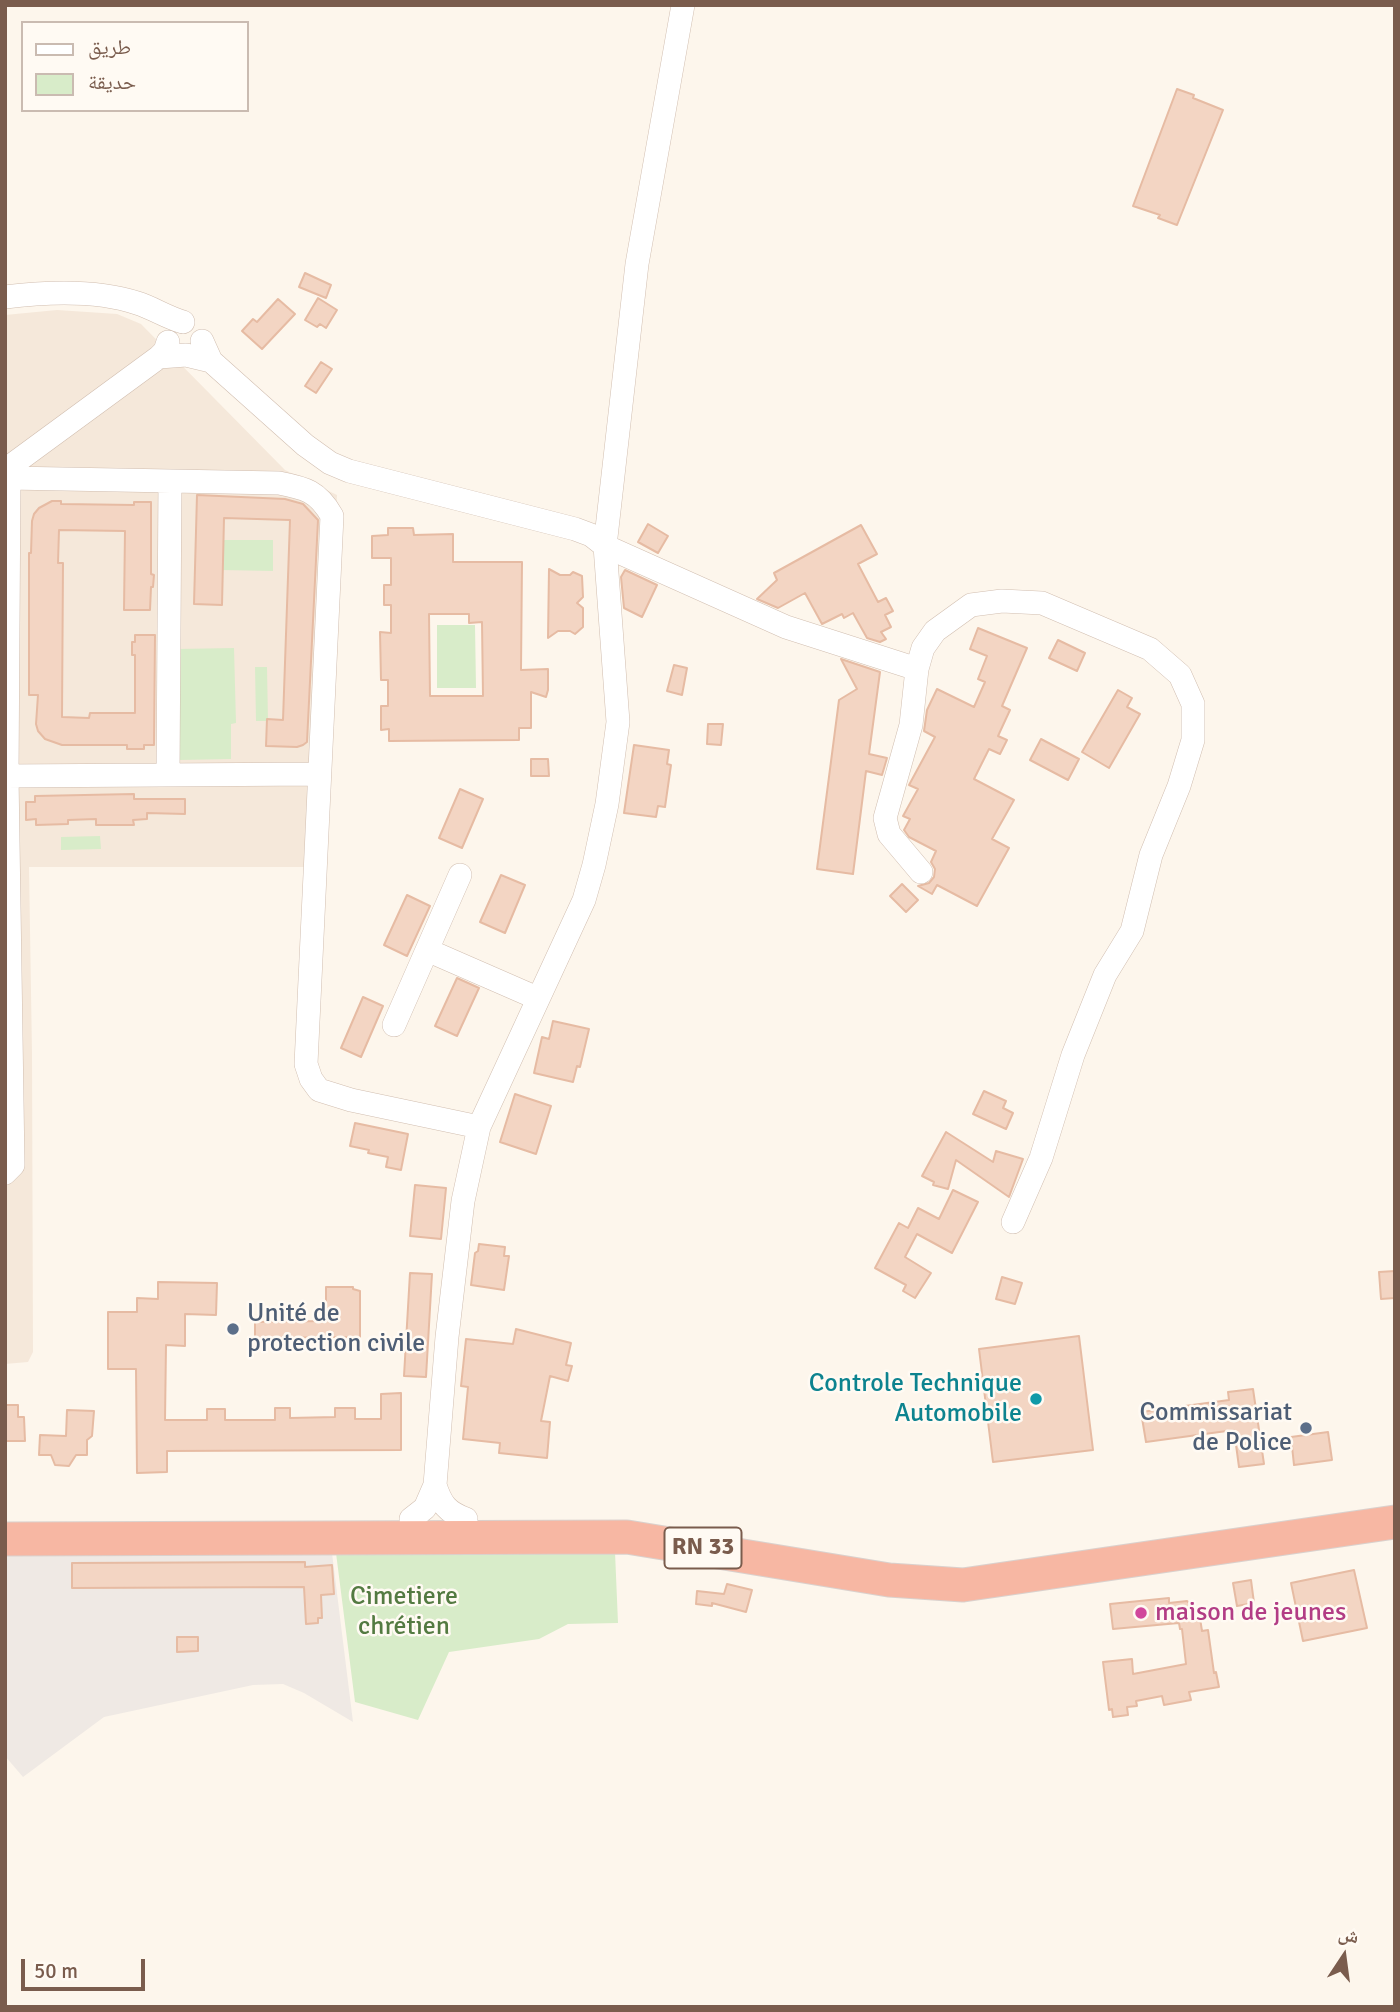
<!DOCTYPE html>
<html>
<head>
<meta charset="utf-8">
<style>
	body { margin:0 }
	#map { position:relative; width:1400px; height:2012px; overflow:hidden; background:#fdf6ec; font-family:Signika,"Noto Naskh Arabic",sans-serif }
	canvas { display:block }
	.frame { position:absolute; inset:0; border:7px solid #7a5c4d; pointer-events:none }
	.legend { position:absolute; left:21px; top:21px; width:228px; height:91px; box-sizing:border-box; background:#fffaf3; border:2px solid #cabbb1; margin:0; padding:9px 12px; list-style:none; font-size:21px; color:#7a5c4d }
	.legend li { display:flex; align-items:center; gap:14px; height:35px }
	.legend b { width:35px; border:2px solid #cabbb1 }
	.north { position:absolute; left:1309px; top:1921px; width:70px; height:70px; -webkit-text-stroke:5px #fffaf3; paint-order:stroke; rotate:13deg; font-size:19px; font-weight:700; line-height:28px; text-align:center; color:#7a5c4d }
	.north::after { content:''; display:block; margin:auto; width:24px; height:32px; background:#7a5c4d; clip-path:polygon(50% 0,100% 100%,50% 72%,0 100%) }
	.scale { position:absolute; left:21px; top:1959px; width:124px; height:32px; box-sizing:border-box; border:4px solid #7a5c4d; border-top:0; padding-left:9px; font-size:21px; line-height:24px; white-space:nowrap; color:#7a5c4d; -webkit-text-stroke:5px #fffaf3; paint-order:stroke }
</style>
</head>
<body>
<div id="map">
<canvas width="1400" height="2012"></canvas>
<div class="frame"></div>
<ul class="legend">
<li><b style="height:9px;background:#fff"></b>طريق</li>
<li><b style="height:19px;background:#d8ecc9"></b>حديقة</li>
</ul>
<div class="north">ش</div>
<div class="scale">50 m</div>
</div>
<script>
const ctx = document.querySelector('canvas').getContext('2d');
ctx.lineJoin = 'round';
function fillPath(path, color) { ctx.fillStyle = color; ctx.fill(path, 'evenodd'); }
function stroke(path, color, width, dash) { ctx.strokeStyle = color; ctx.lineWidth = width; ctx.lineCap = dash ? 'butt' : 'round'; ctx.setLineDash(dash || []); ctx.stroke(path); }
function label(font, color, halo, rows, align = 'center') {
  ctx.font = font + ' Signika,sans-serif'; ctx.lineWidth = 5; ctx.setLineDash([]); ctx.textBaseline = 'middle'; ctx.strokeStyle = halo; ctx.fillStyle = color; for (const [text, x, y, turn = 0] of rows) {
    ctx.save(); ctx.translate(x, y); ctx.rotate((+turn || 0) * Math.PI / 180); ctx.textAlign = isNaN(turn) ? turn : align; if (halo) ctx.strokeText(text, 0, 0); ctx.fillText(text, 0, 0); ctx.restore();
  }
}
fillPath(new Path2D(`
	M57,310L117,314L141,324L285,470L337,495L323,867H29L32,1054L33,1352L28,1362L5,1364V315Z`), '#f5e8da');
fillPath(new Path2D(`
	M332,1553L353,1722L304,1693L283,1684L253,1685L104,1717L23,1777L5,1756V1554Z`), '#efe9e4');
fillPath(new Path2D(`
	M221,540H273V571L221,570Z
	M437,625H475L476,688H437Z
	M234,648L236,723L231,724V759L179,760L177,649Z
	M255,667H267L268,721H256Z
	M100,836L101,849L61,850V837Z
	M615,1552L618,1623L568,1624L539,1639L449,1652L418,1720L355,1702L336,1553Z`), '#d8ecc9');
const building = new Path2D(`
	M1177,89L1194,95L1193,98L1223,110L1177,225L1158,218L1160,215L1133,206Z
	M305,273L331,285L326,298L299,287Z
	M318,298L337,310L326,328L320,324L317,327L305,320Z
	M278,299L295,314L262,349L242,331L253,319L257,322Z
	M321,362L332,369L316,393L305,386Z
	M197,495L285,499L303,504L318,520L307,742L303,745L297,747L266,746L267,719L283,720L290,520L224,518L222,605L194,604Z
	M52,501H61V504L134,505V502H151V574L154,575L153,587H151L150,610H124L125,531L59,530L58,563H63L62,717L89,718L90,713H135V655H132V642H135V635H155L154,745H144V749H127V745H62L45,739L38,731L36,724L38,695H29V553H31L32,521L34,514L39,508Z
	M648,524L668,536L658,553L638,542Z
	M861,525L877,554L858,564L878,602L886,598L893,611L885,615L891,627L881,632L886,639L880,642L867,638L853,613L844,618L842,614L822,624L805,593L778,608L757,599L777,580L774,573Z
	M388,528H413L414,535L453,534V562H522L521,670L548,669V690L546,697L531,692V728H519V740L389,741V729L381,730V706H388V680H381L380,632L391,633V605H384V585H391V558H372V536L388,535ZM429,614H469V623L482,622L483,696H430Z
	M549,569L560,575H570L573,572L582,576L583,597L577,603L583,608V627L575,634L570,631H558L548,638Z
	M625,570L657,585L642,617L624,608L621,577Z
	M978,628L1027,648L1002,706L1010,710L998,736L1007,740L1000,754L989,749L974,779L1014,800L992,839L1009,848L977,906L937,885L932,894L918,886L929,883L934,877L935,869L931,862L936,851L909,837L904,830L910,819L903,816L918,789L909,785L935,737L924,731L927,710L937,689L974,707L985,682L978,679L987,656L970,649Z
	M1058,640L1085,653L1077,671L1049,658Z
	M841,659L880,672L869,754L887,758L882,775L866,771L853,874L817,869L839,700L857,689Z
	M674,665L687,668L682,695L667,691Z
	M1118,690L1132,698L1127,707L1140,714L1109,768L1082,752Z
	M708,724H723L721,745L707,744Z
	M1041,739L1079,759L1068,780L1030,760Z
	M634,745L669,750L667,764L671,765L665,807L658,806L656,817L624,813Z
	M531,759H548L549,776H531Z
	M460,789L483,799L462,848L439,838Z
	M134,794V799H185V814L147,813V819L133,820L134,825H96V819L68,820V824L36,825V819L26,820V802H35V796Z
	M501,875L525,885L505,933L480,922Z
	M902,884L918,900L906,912L890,896Z
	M407,895L430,906L407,956L384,945Z
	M457,978L479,988L457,1036L435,1026Z
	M363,997L383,1006L361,1057L341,1048Z
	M553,1021L589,1029L580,1067L577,1066L573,1082L534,1073L542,1037L549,1039Z
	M984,1091L1006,1101L1003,1108L1013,1113L1006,1129L973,1114Z
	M515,1094L551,1106L536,1154L500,1142Z
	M355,1123L408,1134L401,1170L386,1167L388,1157L368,1153L369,1150L350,1146Z
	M946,1132L993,1162L996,1151L1023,1159L1009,1197L956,1160L948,1189L933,1185L934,1182L922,1176Z
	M415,1185L446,1188L441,1239L410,1236Z
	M953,1190L978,1202L952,1253L917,1234L905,1257L931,1273L915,1298L903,1291L906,1285L875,1268L899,1223L908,1228L918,1208L939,1219Z
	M479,1244L505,1247L504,1256H509L504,1290L471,1285L475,1253L478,1251Z
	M1395,1271V1298L1381,1299L1379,1272Z
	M410,1273L432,1274L426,1377L404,1376Z
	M1002,1277L1022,1283L1015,1304L996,1299Z
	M158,1282L217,1283L216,1315L185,1314V1346L166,1345L165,1420H207V1409H225V1420H275V1408H290V1418L335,1417V1408H355V1419H381V1394L401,1393V1450L167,1451V1472L137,1473L136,1369H108V1312H137V1298L158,1299Z
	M326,1287H353V1289L360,1291V1337L255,1338V1322L326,1321Z
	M516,1329L571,1343L566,1365L572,1366L568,1381L550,1376L541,1421L550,1422L547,1458L499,1453L500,1443L463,1439L468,1387L461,1386L466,1339L513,1344Z
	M1079,1336L1093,1450L993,1462L979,1349Z
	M1253,1389L1264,1464L1239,1467L1234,1430L1146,1442L1141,1412L1229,1400L1228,1392Z
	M5,1405H18V1417H24L25,1441H5Z
	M67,1410L94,1411L92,1436L87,1440V1455H76L69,1466L55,1465L51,1455H39L40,1435L66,1436Z
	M1328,1432L1332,1460L1294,1465L1291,1437Z
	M305,1562V1567L332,1565L334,1594L321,1595L322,1618H318V1623L306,1624L304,1587L72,1588V1563Z
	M1354,1570L1367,1628L1303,1641L1291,1583Z
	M1251,1580L1254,1603L1237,1606L1233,1583Z
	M727,1584L752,1590L746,1612L712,1603V1606L696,1604L697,1591L724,1594Z
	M1169,1598V1603L1187,1601L1199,1612L1202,1631L1208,1630L1214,1673L1216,1672L1219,1687L1189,1692L1191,1700L1164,1705L1162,1696L1136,1701L1137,1706L1127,1707L1128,1715L1113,1717L1112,1709L1109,1710L1103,1662L1132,1659L1133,1674L1186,1664L1182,1629H1180L1179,1623L1113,1629L1110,1604Z
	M177,1637H198V1651L177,1652Z`);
fillPath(building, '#f3d5c3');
stroke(building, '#e6bba3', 2);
const minor = new Path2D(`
	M683,5L637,264L605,546L786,627L917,669L911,725L885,818L889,834L921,872
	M5,297C45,292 98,290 137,303C153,308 166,317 183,322
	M202,341L211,361L305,445L330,463L349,471L575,529L591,535L605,546L618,722L607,804L594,865L584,900L479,1127L463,1201L447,1337L435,1485L425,1508L411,1519
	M159,357L186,355L211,361
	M9,468V478L279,483C305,488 318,491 332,516L306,1064L311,1079L319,1090L351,1100L479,1127
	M5,470L159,357L165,351L168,342
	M917,669L923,648L935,631L971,605L1002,601L1042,603L1150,649L1180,675L1193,704V740L1179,786L1151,855L1132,931L1105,975L1073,1055L1041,1158L1013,1222
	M168,775L170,481
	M5,776L319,774
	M427,950L537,998
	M394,1025L460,875
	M5,1173L13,1165L7,776L9,478
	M435,1485C441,1504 447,1512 466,1519`);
const highway = new Path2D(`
	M5,1539L627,1537L889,1580L963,1585L1395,1522`);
stroke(minor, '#d1beb0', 24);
stroke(highway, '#dad1cd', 35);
stroke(minor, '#fff', 23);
stroke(highway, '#f7b7a3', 33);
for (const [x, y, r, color] of [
	[233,1329,7,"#5c6f8a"],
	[1036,1399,7,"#0f9aa8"],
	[1306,1428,7,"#5c6f8a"],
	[1141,1613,7,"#d1479c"]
]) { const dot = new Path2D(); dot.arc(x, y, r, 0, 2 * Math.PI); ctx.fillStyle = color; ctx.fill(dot); stroke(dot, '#fffaf3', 2.5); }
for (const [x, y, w] of [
	[703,1548,77]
]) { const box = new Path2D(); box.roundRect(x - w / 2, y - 20.5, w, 41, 5); ctx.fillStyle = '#fffaf3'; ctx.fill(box); stroke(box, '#7a5c4d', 2); }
label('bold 24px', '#7a5c4d', null, [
	["RN 33",703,1548]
]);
label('26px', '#4e5e75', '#fffaf3', [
	["Unité de",247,1314],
	["protection civile",247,1344],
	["Commissariat",1292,1413,"right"],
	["de Police",1292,1443,"right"]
], 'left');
label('26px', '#0d838f', '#fffaf3', [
	["Controle Technique",1022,1384],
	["Automobile",1022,1414]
], 'right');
label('26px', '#537a41', '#fffaf3', [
	["Cimetiere",404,1597],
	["chrétien",404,1627]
]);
label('26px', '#b23c85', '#fffaf3', [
	["maison de jeunes",1155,1613]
], 'left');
</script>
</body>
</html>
